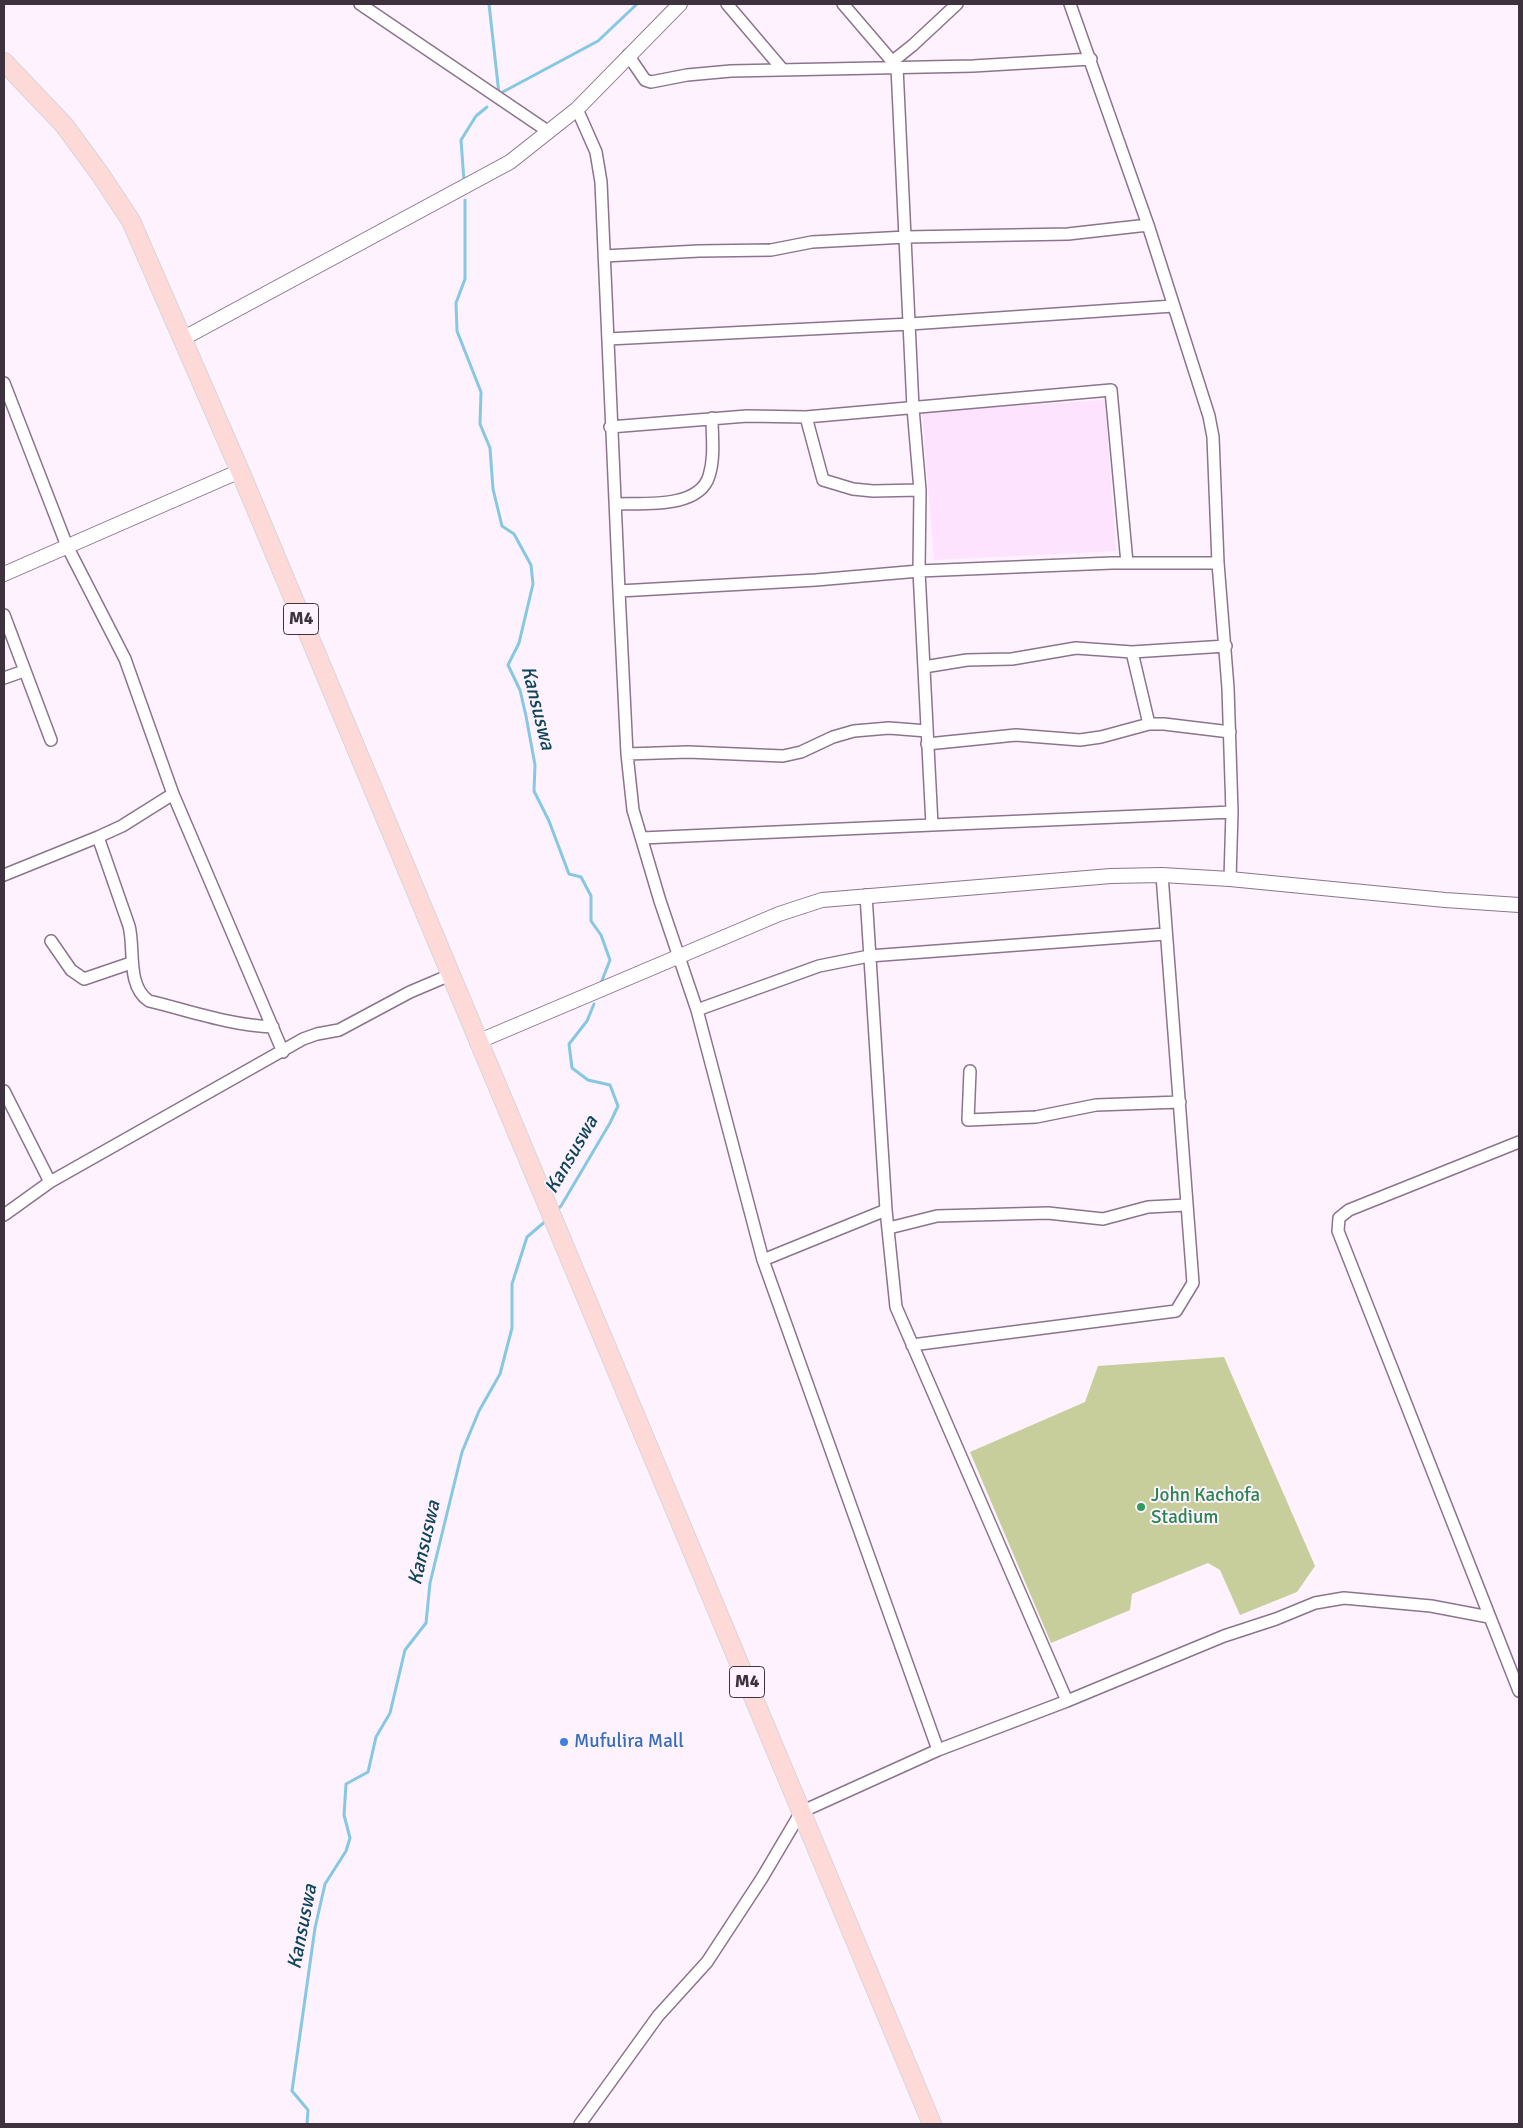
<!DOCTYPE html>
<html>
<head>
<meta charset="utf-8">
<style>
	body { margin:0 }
	#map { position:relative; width:1523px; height:2128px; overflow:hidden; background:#fdf2fd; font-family:Signika,sans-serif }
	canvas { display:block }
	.frame { position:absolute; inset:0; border:5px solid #3d323d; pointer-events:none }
</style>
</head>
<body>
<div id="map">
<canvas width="1523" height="2128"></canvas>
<div class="frame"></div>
</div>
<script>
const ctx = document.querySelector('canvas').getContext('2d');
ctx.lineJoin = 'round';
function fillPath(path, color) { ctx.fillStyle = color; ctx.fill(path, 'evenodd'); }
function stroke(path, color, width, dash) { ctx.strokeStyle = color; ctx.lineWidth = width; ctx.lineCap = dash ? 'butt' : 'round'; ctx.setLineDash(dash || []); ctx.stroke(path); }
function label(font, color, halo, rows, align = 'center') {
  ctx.font = font + ' Signika,sans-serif'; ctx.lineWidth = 4; ctx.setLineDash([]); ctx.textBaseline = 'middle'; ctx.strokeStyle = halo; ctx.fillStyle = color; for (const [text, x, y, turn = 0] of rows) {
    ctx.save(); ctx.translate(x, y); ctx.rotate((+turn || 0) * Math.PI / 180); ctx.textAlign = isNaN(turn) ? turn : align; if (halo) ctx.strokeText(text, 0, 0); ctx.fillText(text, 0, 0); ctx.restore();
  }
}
fillPath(new Path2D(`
	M1105,400L1116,551L934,560L922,412Z`), '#fde3fe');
fillPath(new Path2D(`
	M1224,1357L1315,1566L1297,1592L1240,1615L1220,1570L1208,1563L1132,1594L1130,1610L1051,1643L970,1452L1085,1402L1098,1366Z`), '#c7ce9b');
stroke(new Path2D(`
	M489,4L499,94L598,41L637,4
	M464,181L461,140L476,116L487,107
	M465,200V279L456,303L457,331L481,392L480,424L490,448L493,489L502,526L514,534L531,565L533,584L519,643L508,665L520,690L526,716L535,765L534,791L549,821L569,874L581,877L591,896V921L601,935L610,960L601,983
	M555,1211L561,1206L610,1123L618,1106L610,1085L588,1080L572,1068L569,1044L587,1021L594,1004
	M307,2124L308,2110L292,2091L315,1928L325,1884L346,1851L350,1838L344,1815L346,1784L368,1772L376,1737L390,1713L405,1650L426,1623L430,1583L462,1452L479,1411L500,1374L512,1328V1284L527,1237L548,1219`), '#86c7e4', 3);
const minor = new Path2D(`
	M360,4L549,132
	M727,4L783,70
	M1070,4L1148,225L1209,416L1213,437L1218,563L1228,688L1232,812L1230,879
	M628,55L645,80L651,82L687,75L731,71L973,66L1091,59
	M893,61L913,45L957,4
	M577,109L596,152L601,182L619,591L627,754L633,810L660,901L697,1010L763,1260L938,1750
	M604,256L699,251L771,250L812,242L906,237L1068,234L1148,225
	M608,339L910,324L1173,306
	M4,383L67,546L125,659L173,794L283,1052
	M806,417L823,480L853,489L873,491L920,490
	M610,427L747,416L806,417L1111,390L1127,563
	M616,504C643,503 699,509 709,476C715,457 712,437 712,418
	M619,591L816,580L919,571L1112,563H1218
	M4,615L51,740
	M1132,652L1149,724
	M924,667L967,660L1012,659L1076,648L1132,652L1226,646
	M4,678L24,671
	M927,744L1016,735L1080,740L1101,737L1149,724H1164L1230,732
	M627,754L688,752L783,756L801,752L833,737L854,731L889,728L927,731
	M932,825L1232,812
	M98,837L129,926C135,947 126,986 149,1001C191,1011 229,1025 273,1027
	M642,838L932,825L919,571L920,490L913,408L897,67L843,4
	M4,875L98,837L122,826L173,794
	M866,895L886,1210L896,1307L1067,1701
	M51,941L71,970L84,979L131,963
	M697,1010L819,966L869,956L1165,934
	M970,1071L968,1120L1036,1117L1096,1105L1180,1102
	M4,1091L50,1182
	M1519,1142L1349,1210L1339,1218L1338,1231L1519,1691
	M4,1215L50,1182L303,1039L317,1034L339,1030L410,992L450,975
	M889,1228L937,1216L1048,1213L1103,1219L1148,1207L1186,1205
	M763,1260L886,1210
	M912,1345L1176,1311L1193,1283L1162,875
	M580,2124L658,2016L707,1962L762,1878L801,1812L938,1750L1067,1701L1224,1636L1276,1619L1315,1603L1344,1598L1431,1606L1489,1617`);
const tertiary = new Path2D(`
	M182,339L510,162L577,109L680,4
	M4,574L240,471
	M477,1042L779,914L822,900L1111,876L1162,875L1230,879L1445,900L1519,905`);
const primary = new Path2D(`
	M4,62L64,125L100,174L131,221L240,471L932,2124`);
stroke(minor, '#8c748d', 14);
stroke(tertiary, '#8c748d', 16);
stroke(primary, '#d8d6d8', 20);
stroke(minor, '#fff', 11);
stroke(tertiary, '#fff', 14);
stroke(primary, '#fddad7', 18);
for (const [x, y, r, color] of [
	[1141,1507,5,"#2e9e5b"],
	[564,1742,5,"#3f7fe0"]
]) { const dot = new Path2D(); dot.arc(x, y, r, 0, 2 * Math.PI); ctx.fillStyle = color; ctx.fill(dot); stroke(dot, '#fdf2fd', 2); }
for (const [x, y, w] of [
	[301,619,35],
	[747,1682,35]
]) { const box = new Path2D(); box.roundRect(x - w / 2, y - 15.5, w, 31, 4); ctx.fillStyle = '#fdf2fd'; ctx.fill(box); stroke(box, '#3d323d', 1); }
label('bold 18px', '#3d323d', null, [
	["M4",301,619],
	["M4",747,1682]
]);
label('19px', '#27864d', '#fdf2fd', [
	["John Kachofa",1151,1496],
	["Stadium",1151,1518]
], 'left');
label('19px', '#366cbe', '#fdf2fd', [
	["Mufulira Mall",574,1742]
], 'left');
label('italic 20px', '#0f455a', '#fdf2fd', [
	["Kansuswa",537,708,76],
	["Kansuswa",572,1155,-60],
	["Kansuswa",425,1543,-77],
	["Kansuswa",303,1927,-79]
]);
</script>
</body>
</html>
